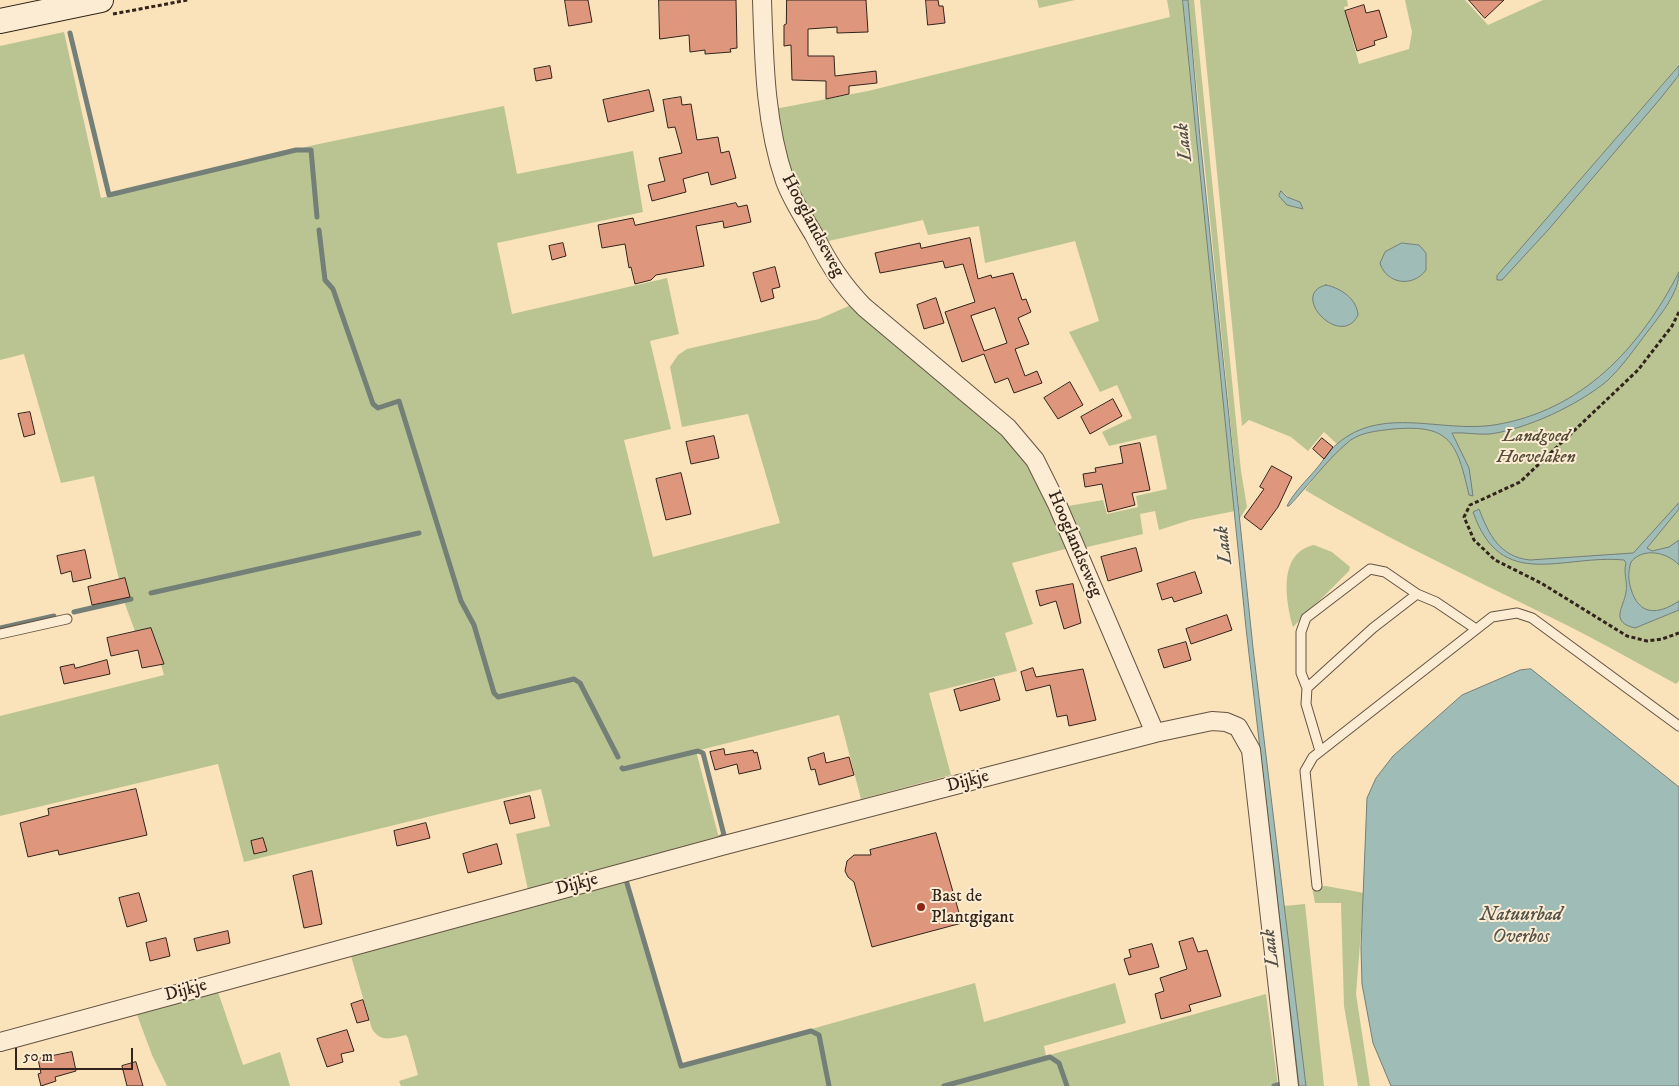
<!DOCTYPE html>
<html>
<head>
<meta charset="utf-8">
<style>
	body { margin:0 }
	#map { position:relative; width:1679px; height:1086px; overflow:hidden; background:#fae2bb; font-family:"IM FELL DW Pica",serif }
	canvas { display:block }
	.scale { position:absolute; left:15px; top:1048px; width:118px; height:22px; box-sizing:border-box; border:2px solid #32241a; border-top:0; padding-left:6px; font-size:15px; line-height:18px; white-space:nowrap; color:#32241a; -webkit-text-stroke:4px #fcecd3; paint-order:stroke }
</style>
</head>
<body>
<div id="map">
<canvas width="1679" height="1086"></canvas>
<div class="scale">50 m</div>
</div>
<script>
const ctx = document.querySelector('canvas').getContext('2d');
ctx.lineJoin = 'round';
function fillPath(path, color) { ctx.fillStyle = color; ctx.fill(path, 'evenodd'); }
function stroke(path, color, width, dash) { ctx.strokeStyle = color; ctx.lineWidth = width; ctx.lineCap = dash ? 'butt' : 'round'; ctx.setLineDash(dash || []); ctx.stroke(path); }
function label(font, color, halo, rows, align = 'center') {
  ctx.font = font + ' "IM FELL DW Pica",serif'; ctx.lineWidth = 4; ctx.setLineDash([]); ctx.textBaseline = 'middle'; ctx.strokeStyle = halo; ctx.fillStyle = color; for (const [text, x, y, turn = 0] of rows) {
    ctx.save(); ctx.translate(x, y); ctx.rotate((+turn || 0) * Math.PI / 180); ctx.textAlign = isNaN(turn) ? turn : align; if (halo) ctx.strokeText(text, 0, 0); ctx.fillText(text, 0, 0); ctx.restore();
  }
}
fillPath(new Path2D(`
	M1037,0H1075L1039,8Z
	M1167,0H1183L1235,511L1190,520L1159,530L1155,511L1140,514L1143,534L1083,548L1068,506L1103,500L1107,514L1138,507L1136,496L1167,489L1156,435L1109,446L1102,432L1132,418L1117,385L1100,392L1069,332L1099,321L1075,241L985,263L979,226L928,235L923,220L824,242L793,183L775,109L868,91L1170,17Z
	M1188,0H1194L1241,471L1247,507L1240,518Z
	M1200,0H1347L1348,6L1344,7L1359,64L1409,49L1412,32L1405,0H1465L1488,25L1543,0H1679V66L1496,279L1679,70V681L1676,684C1634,661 1592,637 1548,616C1466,575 1383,537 1305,490L1343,440L1337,444L1324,432L1308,451L1291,437L1249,420L1242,426ZM1283,192L1290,199L1296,200L1302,209L1287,205ZM1402,243L1419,245L1392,279L1382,269Z
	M64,32L101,198L314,145L504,106L517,174L633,151L643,212L497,243L512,314L667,278L679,334L650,341L671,429L624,440L653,557L780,523L748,414L682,427L670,367L678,355L687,349L819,319L851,305L1002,431L1030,464L1069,548L1012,563L1033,624L1005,633L1017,671L929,693L951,775L861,799L839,715L696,751L719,838L528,890L516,834L550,826L541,789L244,862L218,764L0,816V716L164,675L151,632L136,634L125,604L94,476L61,483L24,354L0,360V46Z
	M1314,545L1332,552L1350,567L1349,571L1293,627C1286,602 1277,553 1314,545Z
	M624,882L680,1066L975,983L984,1022L1115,983L1126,1023L1044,1046L1046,1056L1266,994L1278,1086H401L399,1081L418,1075L408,1038L406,1035C392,1038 381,1043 372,1029L351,956Z
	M1326,886L1364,893L1356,994L1370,1086H1358L1344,1006L1341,903H1315L1312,887Z
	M1305,904L1324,1086H1306L1284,906Z
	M218,992L243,1065L280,1052L290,1086H167L152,1055L136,1012Z`), '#bac493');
const water = new Path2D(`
	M1183,0H1188L1200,138L1253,648L1306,1086H1299L1246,628Z
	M1679,66V75L1660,99L1549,229L1502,280H1497V276Z
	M1281,191L1287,197L1300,202L1303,209L1287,205L1279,196Z
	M1402,243L1419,245L1426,253V270C1413,288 1386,284 1380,263L1385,252Z
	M1679,272C1679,293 1661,314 1648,331C1635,348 1623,366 1607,381C1578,405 1527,429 1490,434C1477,435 1464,432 1452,433L1469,468L1473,496L1469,495C1457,443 1451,424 1393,429C1377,431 1358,432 1346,444C1325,462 1308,486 1289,506H1287C1294,492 1307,480 1317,468C1324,460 1329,450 1337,444C1382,405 1441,433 1494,425C1582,411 1640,348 1679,272Z
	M1326,285C1341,288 1357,299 1358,315C1341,350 1288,294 1326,285Z
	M1679,503V509L1647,548L1652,551L1669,547L1679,540V565C1667,552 1643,547 1631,562C1628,571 1628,580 1631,589C1639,616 1658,615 1679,601V610L1635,628C1609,622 1624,607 1626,592C1628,582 1623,574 1626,563L1624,560C1562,554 1501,593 1473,512L1479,509C1489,535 1500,557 1530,560L1633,553Z
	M1531,669L1679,787V1086H1391L1373,1043L1362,984L1361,947L1367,798L1376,778L1393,756L1462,695L1520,670Z`);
fillPath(water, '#a0bcb7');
stroke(water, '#747f78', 1);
stroke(new Path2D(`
	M70,33L109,195L296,150H311L317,217
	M319,230L325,280L333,289L373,404L378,408L399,401L461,601L474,625L494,693L498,697L574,679L580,683L618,757
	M151,593L419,533
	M74,612L131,599
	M0,628L54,616
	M622,768L623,769L698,751L703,753L724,835L718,839
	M626,880L681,1066L811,1031L819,1035L829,1086
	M944,1086L1050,1057L1059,1063L1067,1086
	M1274,1086L1281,1084`), '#747f78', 5);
const building = new Path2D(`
	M565,0H588L592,22L569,26Z
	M659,0H736L737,48L730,49L731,52L705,54V50L690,52L689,35L660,39Z
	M787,0H866L868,32L837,33V27L808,29V56H834L835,76L876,71L877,83L849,86V94L826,99V81L792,80L791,45L784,46V25L786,24Z
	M926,0H938L939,6H943L945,23L928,25Z
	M1469,0H1504L1485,18Z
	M1364,5L1366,13L1379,10L1387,37L1374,41L1375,45L1357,51L1345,11Z
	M550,66L552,78L536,81L534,69Z
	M649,90L654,111L608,122L603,100Z
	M681,97L682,105L691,104L697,140L718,137L721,153L729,151L736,178L711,185L708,172L683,179L686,192L652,201L648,185L665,181L659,158L682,153L675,127L668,128L663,100Z
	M736,203L738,207L747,205L751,222L724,228L723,221L696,226L704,266L656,275L651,280L635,284L631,267L629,268L625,244L602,248L598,225L633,218L635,225Z
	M970,238L978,279L991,275L992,278L1013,273L1022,300L1026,299L1031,312L1018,318L1029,344L1015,349L1025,376L1037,371L1042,383L1014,393L1008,378L995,383L984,354L962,362L945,312L975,302L963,264L945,268L943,261L880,273L875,253L920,243L921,248ZM995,308L1007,343L984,351L971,316Z
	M563,243L566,256L552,260L549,246Z
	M775,267L780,287L772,289L774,298L761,302L753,273Z
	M936,298L944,323L924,329L917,305Z
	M1070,382L1083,405L1058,419L1044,398Z
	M1113,399L1122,416L1090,434L1081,417Z
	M30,412L35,434L24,437L18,414Z
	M714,436L719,458L691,464L686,442Z
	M1322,438L1333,447L1324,459L1313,449Z
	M1140,443L1150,490L1132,493L1135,505L1108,512L1102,484L1085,487L1083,474L1096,472L1095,468L1123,463L1120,447Z
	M1272,466L1292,477L1278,507L1261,530L1244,517L1264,489L1260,487Z
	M681,473L691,514L666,520L656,479Z
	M1136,548L1142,571L1108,581L1101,557Z
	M85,550L91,578L73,582L71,571L61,574L57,556Z
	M1195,572L1202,593L1174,602L1172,597L1162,600L1157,584Z
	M125,578L130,597L92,605L88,587Z
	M1073,584L1081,623L1064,629L1056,601L1040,606L1036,591Z
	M1227,615L1232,630L1191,644L1186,629Z
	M151,628L164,664L142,668L138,650L111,656L107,638Z
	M1186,642L1191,660L1164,668L1158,650Z
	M107,660L110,674L64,684L60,667L74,664L75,668Z
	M1033,668L1036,677L1083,669L1096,720L1069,726L1067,715L1057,717L1050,685L1026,691L1021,672Z
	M994,679L1000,700L960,711L954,690Z
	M724,749L725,755L753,750L754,753L757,752L761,769L739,774L737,764L715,770L710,752Z
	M824,753L826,763L849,757L854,775L819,785L815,769L811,770L808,758Z
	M136,789L147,835L59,855L58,850L28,857L20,823L49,815L48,809Z
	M530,796L535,818L510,824L504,802Z
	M426,823L430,838L397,846L394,831Z
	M936,833L962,923L872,947L854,882L848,877L845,871L847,861L854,855H871L870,850Z
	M263,838L267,851L254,854L251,841Z
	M497,844L502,864L468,873L463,854Z
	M312,871L322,924L304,928L293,876Z
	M139,893L147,921L127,927L119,898Z
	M228,931L230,943L197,951L194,939Z
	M166,938L170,956L150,961L146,943Z
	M1193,938L1198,952L1207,950L1221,996L1189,1005L1191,1011L1161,1019L1155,994L1164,991L1160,978L1187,969L1179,942Z
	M1152,944L1159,967L1129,975L1124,959L1131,957L1129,950Z
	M363,1000L369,1020L357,1023L351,1004Z
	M347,1030L354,1051L341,1054L343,1062L327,1067L317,1039Z
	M72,1052L76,1071L55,1077L56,1081L41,1086L38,1074L41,1073L38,1059Z
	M136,1062L143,1086H127L122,1066Z`);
fillPath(building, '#de977d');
stroke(building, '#32241a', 1);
const service = new Path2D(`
	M0,634L67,619
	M1307,688L1301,673V632L1306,618L1370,569L1385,572L1417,594
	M1320,751L1306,704L1307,688L1373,628L1417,594L1436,602L1476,629
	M1317,886L1305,771L1313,757L1492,617L1517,613L1532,618L1679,726`);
const minor = new Path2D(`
	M762,0C764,61 765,123 785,181C792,200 804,218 814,235C828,262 842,285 864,307L1008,428L1035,460L1057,504L1155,733
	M0,1042L725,845L1155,733L1212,721L1226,722L1238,727L1251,750L1289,1086`);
const secondary = new Path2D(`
	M0,21L101,0`);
stroke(service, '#645442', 11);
stroke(minor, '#645442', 20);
stroke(secondary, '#32241a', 26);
stroke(new Path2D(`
	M113,14L188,0
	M1679,312L1672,326L1638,370L1520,482L1470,505L1464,517L1474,540L1495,560L1541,583L1627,636L1647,641L1662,639L1679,633`), '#32241a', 3, [4, 2.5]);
stroke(service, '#fcecd3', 9);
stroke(minor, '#fcecd3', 18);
stroke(secondary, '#fcecd3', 24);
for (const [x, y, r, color] of [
	[921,907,5,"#8f2418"]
]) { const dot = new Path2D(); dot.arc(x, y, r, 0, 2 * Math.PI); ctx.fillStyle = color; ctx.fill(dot); stroke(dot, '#fcecd3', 2); }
label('18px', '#32241a', '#fcecd3', [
	["Hooglandseweg",812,226,62],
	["Hooglandseweg",1074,544,67],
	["Dijkje",968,782,-15],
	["Dijkje",577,885,-15],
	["Dijkje",186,991,-15]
]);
label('italic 18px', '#544c38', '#fcecd3', [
	["Landgoed",1536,437],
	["Hoevelaken",1536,458]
]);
label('18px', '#32241a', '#fcecd3', [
	["Bast de",931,897],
	["Plantgigant",931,918]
], 'left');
label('italic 19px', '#535249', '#fcecd3', [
	["Laak",1185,142,-96],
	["Laak",1225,545,-96],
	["Natuurbad",1521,916],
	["Overbos",1521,938],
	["Laak",1272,948,-97]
]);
</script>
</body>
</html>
